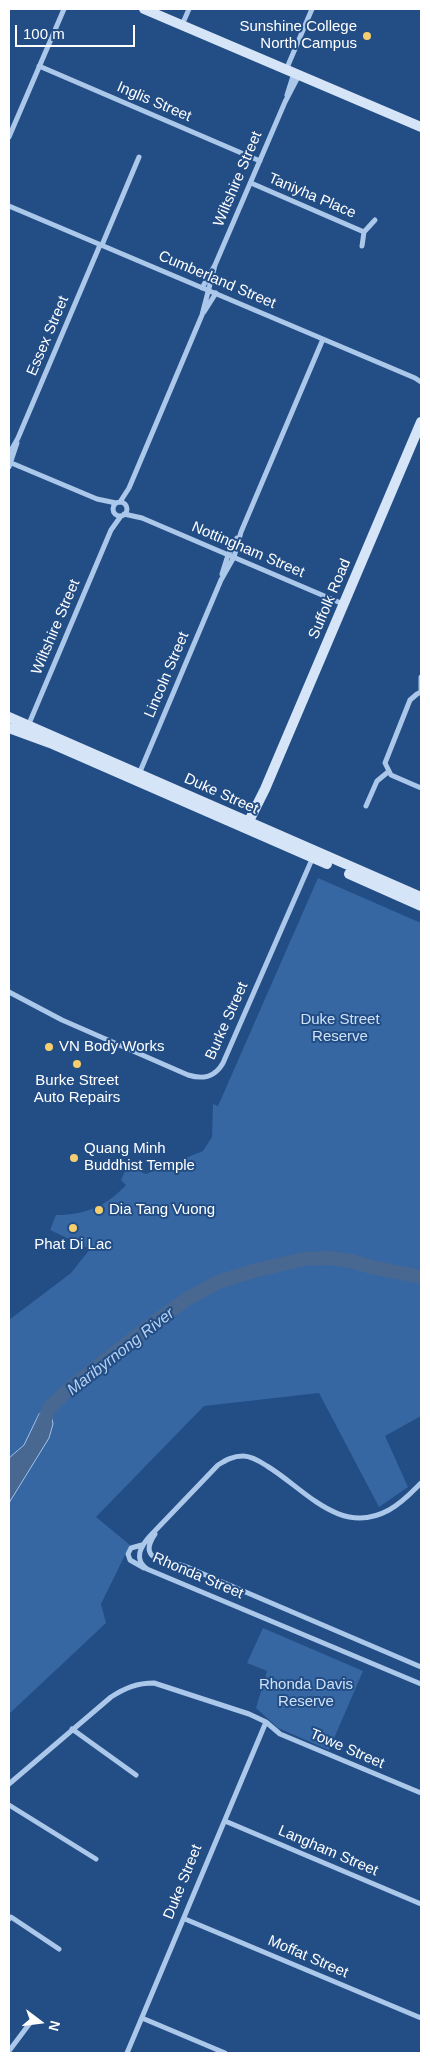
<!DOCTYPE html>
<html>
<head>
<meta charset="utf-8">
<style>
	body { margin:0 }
	#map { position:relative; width:430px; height:2062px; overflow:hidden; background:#224d85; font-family:Helvetica,sans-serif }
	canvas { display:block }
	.frame { position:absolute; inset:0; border:10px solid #fff; pointer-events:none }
	.north { position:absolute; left:15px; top:1997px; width:50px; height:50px; -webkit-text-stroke:4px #224d85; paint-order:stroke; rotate:105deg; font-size:14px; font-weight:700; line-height:20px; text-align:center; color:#fff }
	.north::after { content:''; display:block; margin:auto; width:18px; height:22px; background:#fff; clip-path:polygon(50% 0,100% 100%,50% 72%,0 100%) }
	.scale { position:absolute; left:15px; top:25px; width:120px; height:22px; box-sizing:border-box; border:2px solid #fff; border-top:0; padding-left:6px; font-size:15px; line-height:18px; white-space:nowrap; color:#fff; -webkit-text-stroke:4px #224d85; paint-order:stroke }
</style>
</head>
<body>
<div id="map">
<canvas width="430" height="2062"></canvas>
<div class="frame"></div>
<div class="north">N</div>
<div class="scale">100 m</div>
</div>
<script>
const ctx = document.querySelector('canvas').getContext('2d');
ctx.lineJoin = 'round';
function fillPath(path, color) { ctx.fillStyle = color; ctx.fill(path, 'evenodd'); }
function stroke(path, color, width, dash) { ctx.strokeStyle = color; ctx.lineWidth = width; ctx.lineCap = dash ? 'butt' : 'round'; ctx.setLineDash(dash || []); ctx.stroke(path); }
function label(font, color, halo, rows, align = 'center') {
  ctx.font = font + ' Helvetica,sans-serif'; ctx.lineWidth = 4; ctx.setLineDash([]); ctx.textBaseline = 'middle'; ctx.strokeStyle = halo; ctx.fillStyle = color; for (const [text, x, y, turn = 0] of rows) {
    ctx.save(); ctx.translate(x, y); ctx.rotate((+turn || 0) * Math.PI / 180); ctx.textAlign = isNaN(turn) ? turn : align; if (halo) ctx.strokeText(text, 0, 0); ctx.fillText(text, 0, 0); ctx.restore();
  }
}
fillPath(new Path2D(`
	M318,878L421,923V1416L385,1436L408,1487L379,1507L319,1393L204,1406L96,1517L130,1545L101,1604L106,1623L9,1714V1483L49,1407L39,1414L24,1445L9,1458V1320L71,1273L90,1249L50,1230L56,1215C85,1215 107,1206 126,1185L121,1180L125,1171L136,1170L146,1174L203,1151L212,1137L213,1104L218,1106Z
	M263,1628L363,1671L329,1750L278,1728L256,1708L267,1671L247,1663Z`), '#3667a2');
const water = new Path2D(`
	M50,1407L53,1424L49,1438L9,1503V1458L24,1445L39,1414Z`);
fillPath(water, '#496891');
stroke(water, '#9fc2ea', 1);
stroke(new Path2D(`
	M43,1424L50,1407L71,1387L153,1323L187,1299L218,1282L257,1270L304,1259L328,1258L351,1261L371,1267L421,1277`), '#496891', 14);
stroke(new Path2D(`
	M182,25L189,9
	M39,66L260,161
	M286,70L312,9
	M287,95L294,73
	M9,137L64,9
	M251,183L364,232
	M9,206L415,378L421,382
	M102,245L139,157
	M362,246L364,232L375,220
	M202,288L215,265L285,102L299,75
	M204,312L216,293
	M9,454L18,438L100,245
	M9,462L97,499L116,503
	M9,467L17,443
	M120,502L129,488L202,315L215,265
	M113 509a7 7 0 1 1 14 0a7 7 0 1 1-14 0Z
	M124,514L142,518L343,604
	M222,574L228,555L237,538
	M421,677V692L417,694L410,700L385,763L391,775L421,788
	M28,726L111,530L121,516
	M139,774L221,580L234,557L241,532L323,339
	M366,806L377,781L388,772
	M9,992L62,1020L188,1075C204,1080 215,1077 223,1063L313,857
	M421,1483C411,1493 402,1503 389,1510C340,1537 305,1489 267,1466C261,1462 251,1456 243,1456C233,1456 226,1460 218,1465L150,1536C141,1546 133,1559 147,1569L421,1684
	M155,1534C136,1562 167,1560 187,1567L421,1667
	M142,1545L131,1548L128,1554L130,1560L144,1568
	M72,1729L136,1775
	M9,1784L111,1697C125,1688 137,1683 154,1683L249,1714L266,1722L280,1734L421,1793
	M9,1805L96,1859
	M225,1821L421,1904
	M9,1919L11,1917L59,1949
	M185,1919L421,2018
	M142,2018L225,2053
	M9,2051L30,2023
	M127,2053L266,1722`), '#abc7e9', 5);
stroke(new Path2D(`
	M144,9L421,127
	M9,717L421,897
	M9,728L50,743L327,864
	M248,827V823L265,789L421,422
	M349,874L421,906`), '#d6e4f7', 10);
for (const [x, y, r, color] of [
	[367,36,5,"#f5ce6d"],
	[49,1047,5,"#f5ce6d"],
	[77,1064,5,"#f5ce6d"],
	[74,1158,5,"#f5ce6d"],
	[99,1210,5,"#f5ce6d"],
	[73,1228,5,"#f5ce6d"]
]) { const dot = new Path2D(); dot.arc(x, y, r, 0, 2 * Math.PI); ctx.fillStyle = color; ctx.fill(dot); stroke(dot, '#224d85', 2); }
label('15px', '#fff', '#224d85', [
	["Sunshine College",357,27,"right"],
	["North Campus",357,44,"right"],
	["VN Body Works",59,1047],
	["Burke Street",77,1081,"center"],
	["Auto Repairs",77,1098,"center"],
	["Quang Minh",84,1149],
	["Buddhist Temple",84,1166],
	["Dia Tang Vuong",109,1210],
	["Phat Di Lac",73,1245,"center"]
], 'left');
label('15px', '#fff', '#224d85', [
	["Inglis Street",154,102,23],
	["Wiltshire Street",238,179,-67],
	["Taniyha Place",312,196,23],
	["Cumberland Street",217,280,23],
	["Essex Street",48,336,-67],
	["Nottingham Street",248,550,23],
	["Suffolk Road",330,599,-67],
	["Wiltshire Street",56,627,-67],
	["Lincoln Street",167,675,-67],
	["Duke Street",221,794,24],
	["Burke Street",227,1021,-66],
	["Rhonda Street",198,1576,23],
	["Towe Street",347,1749,23],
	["Langham Street",328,1851,23],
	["Duke Street",183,1882,-68],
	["Moffat Street",308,1957,23]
]);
label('15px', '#cfe1f7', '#224d85', [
	["Duke Street",340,1020],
	["Reserve",340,1037],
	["Rhonda Davis",306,1685],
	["Reserve",306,1702]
]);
label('italic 16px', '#b7d1f0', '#224d85', [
	["Maribyrnong River",121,1352,-38]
]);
</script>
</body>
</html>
